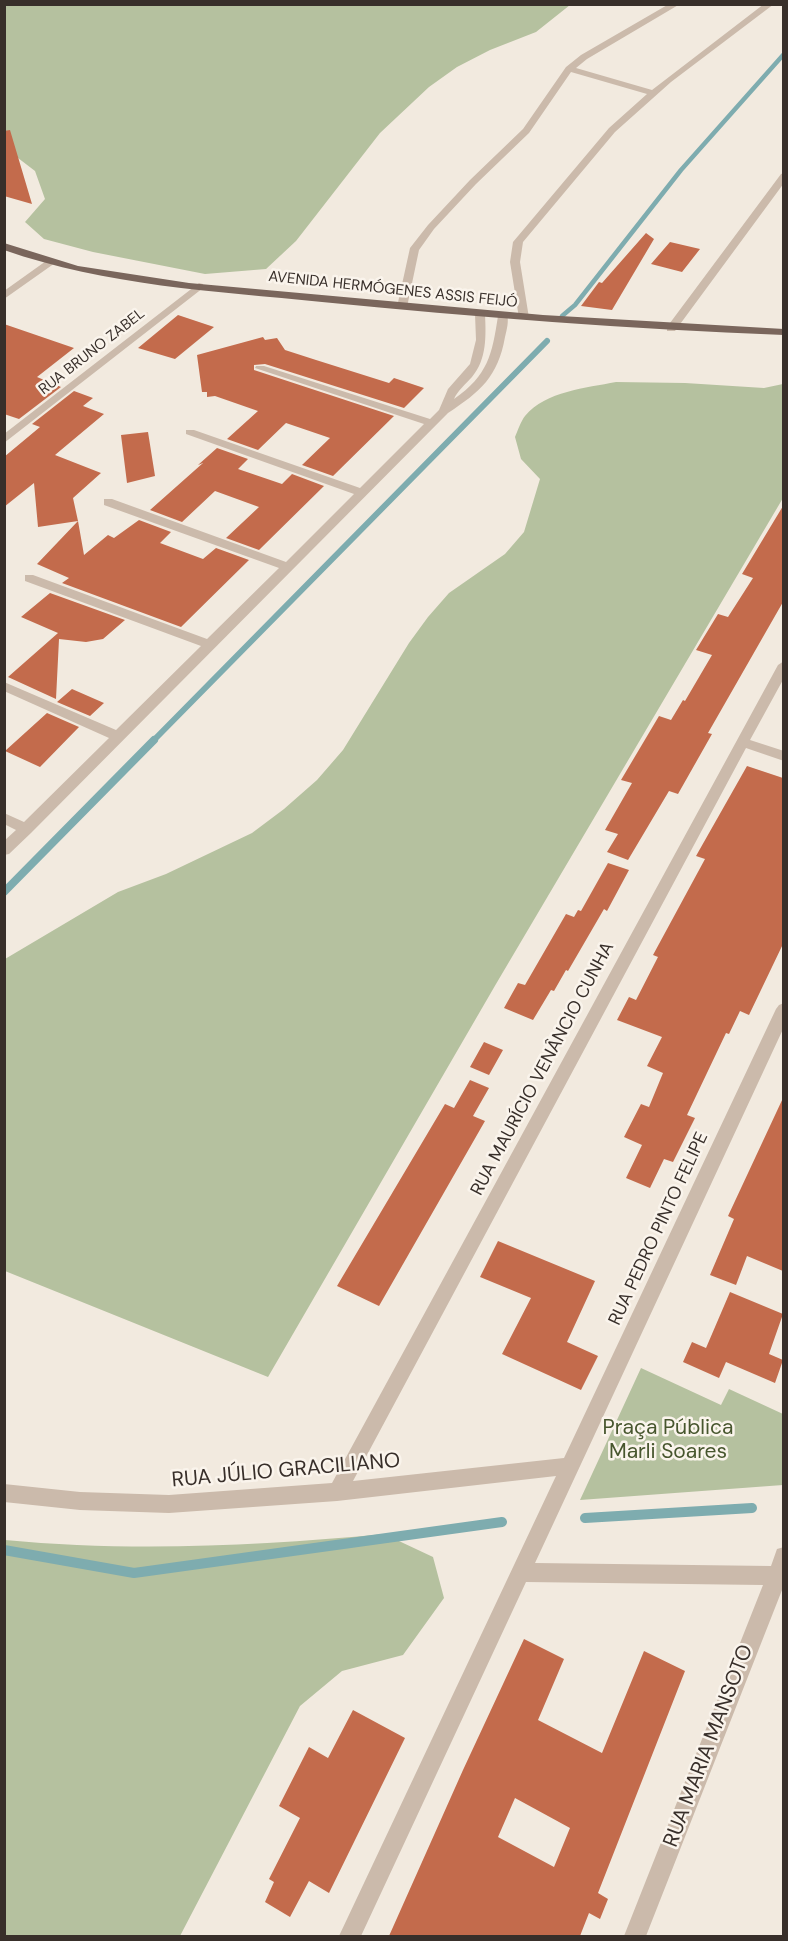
<!DOCTYPE html>
<html>
<head>
<meta charset="utf-8">
<style>
	body { margin:0 }
	#map { position:relative; width:788px; height:1941px; overflow:hidden; background:#f2eadf; font-family:"DM Sans",sans-serif }
	canvas { display:block }
	.frame { position:absolute; inset:0; border:6px solid #382f2a; pointer-events:none }
</style>
</head>
<body>
<div id="map">
<canvas width="788" height="1941"></canvas>
<div class="frame"></div>
</div>
<script>
const ctx = document.querySelector('canvas').getContext('2d');
ctx.lineJoin = 'round';
function fillPath(path, color) { ctx.fillStyle = color; ctx.fill(path, 'evenodd'); }
function stroke(path, color, width, dash) { ctx.strokeStyle = color; ctx.lineWidth = width; ctx.lineCap = dash ? 'butt' : 'round'; ctx.setLineDash(dash || []); ctx.stroke(path); }
function label(font, color, halo, rows, align = 'center') {
  ctx.font = font + ' "DM Sans",sans-serif'; ctx.lineWidth = 5; ctx.setLineDash([]); ctx.textBaseline = 'middle'; ctx.strokeStyle = halo; ctx.fillStyle = color; for (const [text, x, y, turn = 0] of rows) {
    ctx.save(); ctx.translate(x, y); ctx.rotate((+turn || 0) * Math.PI / 180); ctx.textAlign = isNaN(turn) ? turn : align; if (halo) ctx.strokeText(text, 0, 0); ctx.fillText(text, 0, 0); ctx.restore();
  }
}
fillPath(new Path2D(`
	M4,5H570L536,32L490,50L457,67L429,87L380,133L296,241L266,269L205,274L93,252L44,239L25,222L45,199L35,171L5,148Z
	M616,382L685,383L764,388L783,384V498L496,984L268,1377L5,1271V959L118,892L166,874L252,833L284,809L317,780L343,750L409,643L428,617L449,593L505,554L524,532L540,479L521,459L515,437C518,430 521,421 525,416C546,391 586,388 616,382Z
	M641,1368L721,1405L729,1389L783,1414V1485L580,1500Z
	M384,1534L433,1557L444,1598L403,1655L342,1671L300,1706L180,1936H5V1540C130,1552 259,1546 384,1534Z`), '#b5c19f');
stroke(new Path2D(`
	M562,316L575,305L681,170L784,54`), '#7eacaf', 4.5);
stroke(new Path2D(`
	M152,742L547,341`), '#7eacaf', 6);
stroke(new Path2D(`
	M4,892L154,740`), '#7eacaf', 8);
stroke(new Path2D(`
	M585,1518L752,1508
	M4,1550L134,1573L502,1522`), '#7eacaf', 10);
fillPath(new Path2D(`
	M10,130L32,204L4,196V131Z
	M646,233L654,239L612,310L581,306L599,282L602,283Z
	M670,242L700,249L682,272L651,264Z
	M178,315L214,327L175,359L138,348Z
	M4,324L74,348L37,377L61,387L19,419L4,414Z
	M263,337L265,340L277,338L285,350L316,360L389,383L394,378L424,388L404,408L265,364L254,365V370L394,416L333,476L302,465L330,438L286,423L258,450L227,439L258,411L215,396L207,397V392H202L197,355Z
	M74,391L93,398L83,406L104,414L55,455L101,473L73,498L78,521L38,527L34,483L4,507V457L40,427L32,424Z
	M148,432L155,476L127,483L121,435Z
	M217,448L248,459L238,469L282,484L292,474L324,486L259,550L226,538L259,507L215,491L182,522L150,510L203,463L198,465Z
	M783,506V602L708,733L712,734L678,794L669,791L628,860L607,852L618,834L605,830L632,783L621,780L659,716L671,720L683,700L685,701L712,655L696,650L718,614L728,617L753,578L742,574Z
	M139,520L171,532L160,543L203,559L216,548L249,560L181,627L62,583L69,578L37,564L78,521L84,555L108,535L114,538Z
	M50,593L125,620L103,639L86,642L59,639L56,699L8,677L58,633L21,617Z
	M72,689L104,703L90,716L57,702Z
	M47,713L79,727L40,767L5,751Z
	M747,766L783,778V944L749,1015L740,1011L729,1034L726,1033L687,1115L695,1118L673,1162L664,1159L650,1188L626,1178L642,1145L624,1137L641,1104L649,1107L663,1073L647,1066L662,1037L617,1020L629,997L636,1000L658,957L653,955L705,859L696,856Z
	M608,863L629,870L607,911L604,909L568,971L566,970L554,991L551,990L533,1020L504,1008L518,983L525,985L566,914L574,917L578,910L581,911Z
	M484,1042L503,1050L489,1075L470,1067Z
	M470,1080L489,1088L473,1116L485,1121L379,1306L337,1286L445,1104L454,1108Z
	M783,1098V1271L747,1256L736,1285L710,1275L734,1219L728,1216Z
	M498,1241L595,1281L567,1342L598,1356L581,1390L502,1354L531,1298L480,1277Z
	M730,1292L783,1314L769,1354L783,1360L775,1383L726,1362L719,1378L683,1362L692,1342L706,1348Z
	M524,1639L564,1659L538,1720L602,1753L644,1651L685,1671L598,1893L608,1899L600,1919L589,1913L580,1936H389L463,1770ZM515,1798L570,1828L554,1867L498,1837Z
	M353,1710L405,1738L329,1893L309,1881L290,1917L265,1902L274,1882L269,1879L300,1818L279,1806L309,1747L328,1758Z`), '#c36b4c');
fillPath(new Path2D(`
	M669,4H680L587,59L576,68L652,90L764,4H774L671,82L615,132L523,242L520,262L529,318L528,320L519,318L510,262L513,242L609,128L647,94L571,72L529,133L476,184L434,229L419,250L407,307L398,309L397,307L410,248L428,225L470,180L523,129L566,67L581,55Z
	M784,173V183L675,331H667V327L781,174Z
	M46,261L55,263L4,299V291Z
	M199,283L203,284V288L4,443V434Z
	M480,311L485,314C486,336 487,359 472,377C465,385 458,390 454,399C488,375 492,355 498,316L507,314C509,321 507,329 505,337C498,377 480,392 448,413L31,833L9,854L4,855V841L16,830L4,824V813L24,822L109,738L4,691V682L116,730L201,646L25,581V575H33L207,639L279,568L104,505V499H112L286,562L354,494L186,434V430H194L360,488L424,424L255,368L256,366H264L430,419L439,410L448,389L470,364L476,340L475,314Z
	M784,661V678L750,740L784,751V761L746,748L353,1481L564,1458L776,1009L779,1005L784,1003V1027L535,1563L771,1566L777,1549L784,1547V1585L646,1936H624L763,1585L526,1582L361,1936H339L556,1476L337,1501L169,1513L80,1510L4,1502V1484L80,1492L169,1495L332,1483L778,665Z`), '#cbbaab');
fillPath(new Path2D(`
	M4,243L78,266L189,283L543,315L784,329V335C629,329 475,317 322,302C214,291 107,286 4,250Z`), '#7a665c');
label('15px', '#382f2a', '#faf4ec', [
	["AVENIDA HERMÓGENES ASSIS FEIJÓ",393,290,6],
	["RUA BRUNO ZABEL",92,352,-38]
]);
label('18px', '#382f2a', '#faf4ec', [
	["RUA MAURÍCIO VENÂNCIO CUNHA",543,1069,-62],
	["RUA PEDRO PINTO FELIPE",659,1229,-65]
]);
label('21px', '#47562e', '#faf4ec', [
	["Praça Pública",668,1428],
	["Marli Soares",668,1452]
]);
label('21px', '#382f2a', '#faf4ec', [
	["RUA JÚLIO GRACILIANO",286,1471,-5],
	["RUA MARIA MANSOTO",709,1746,-69]
]);
</script>
</body>
</html>
